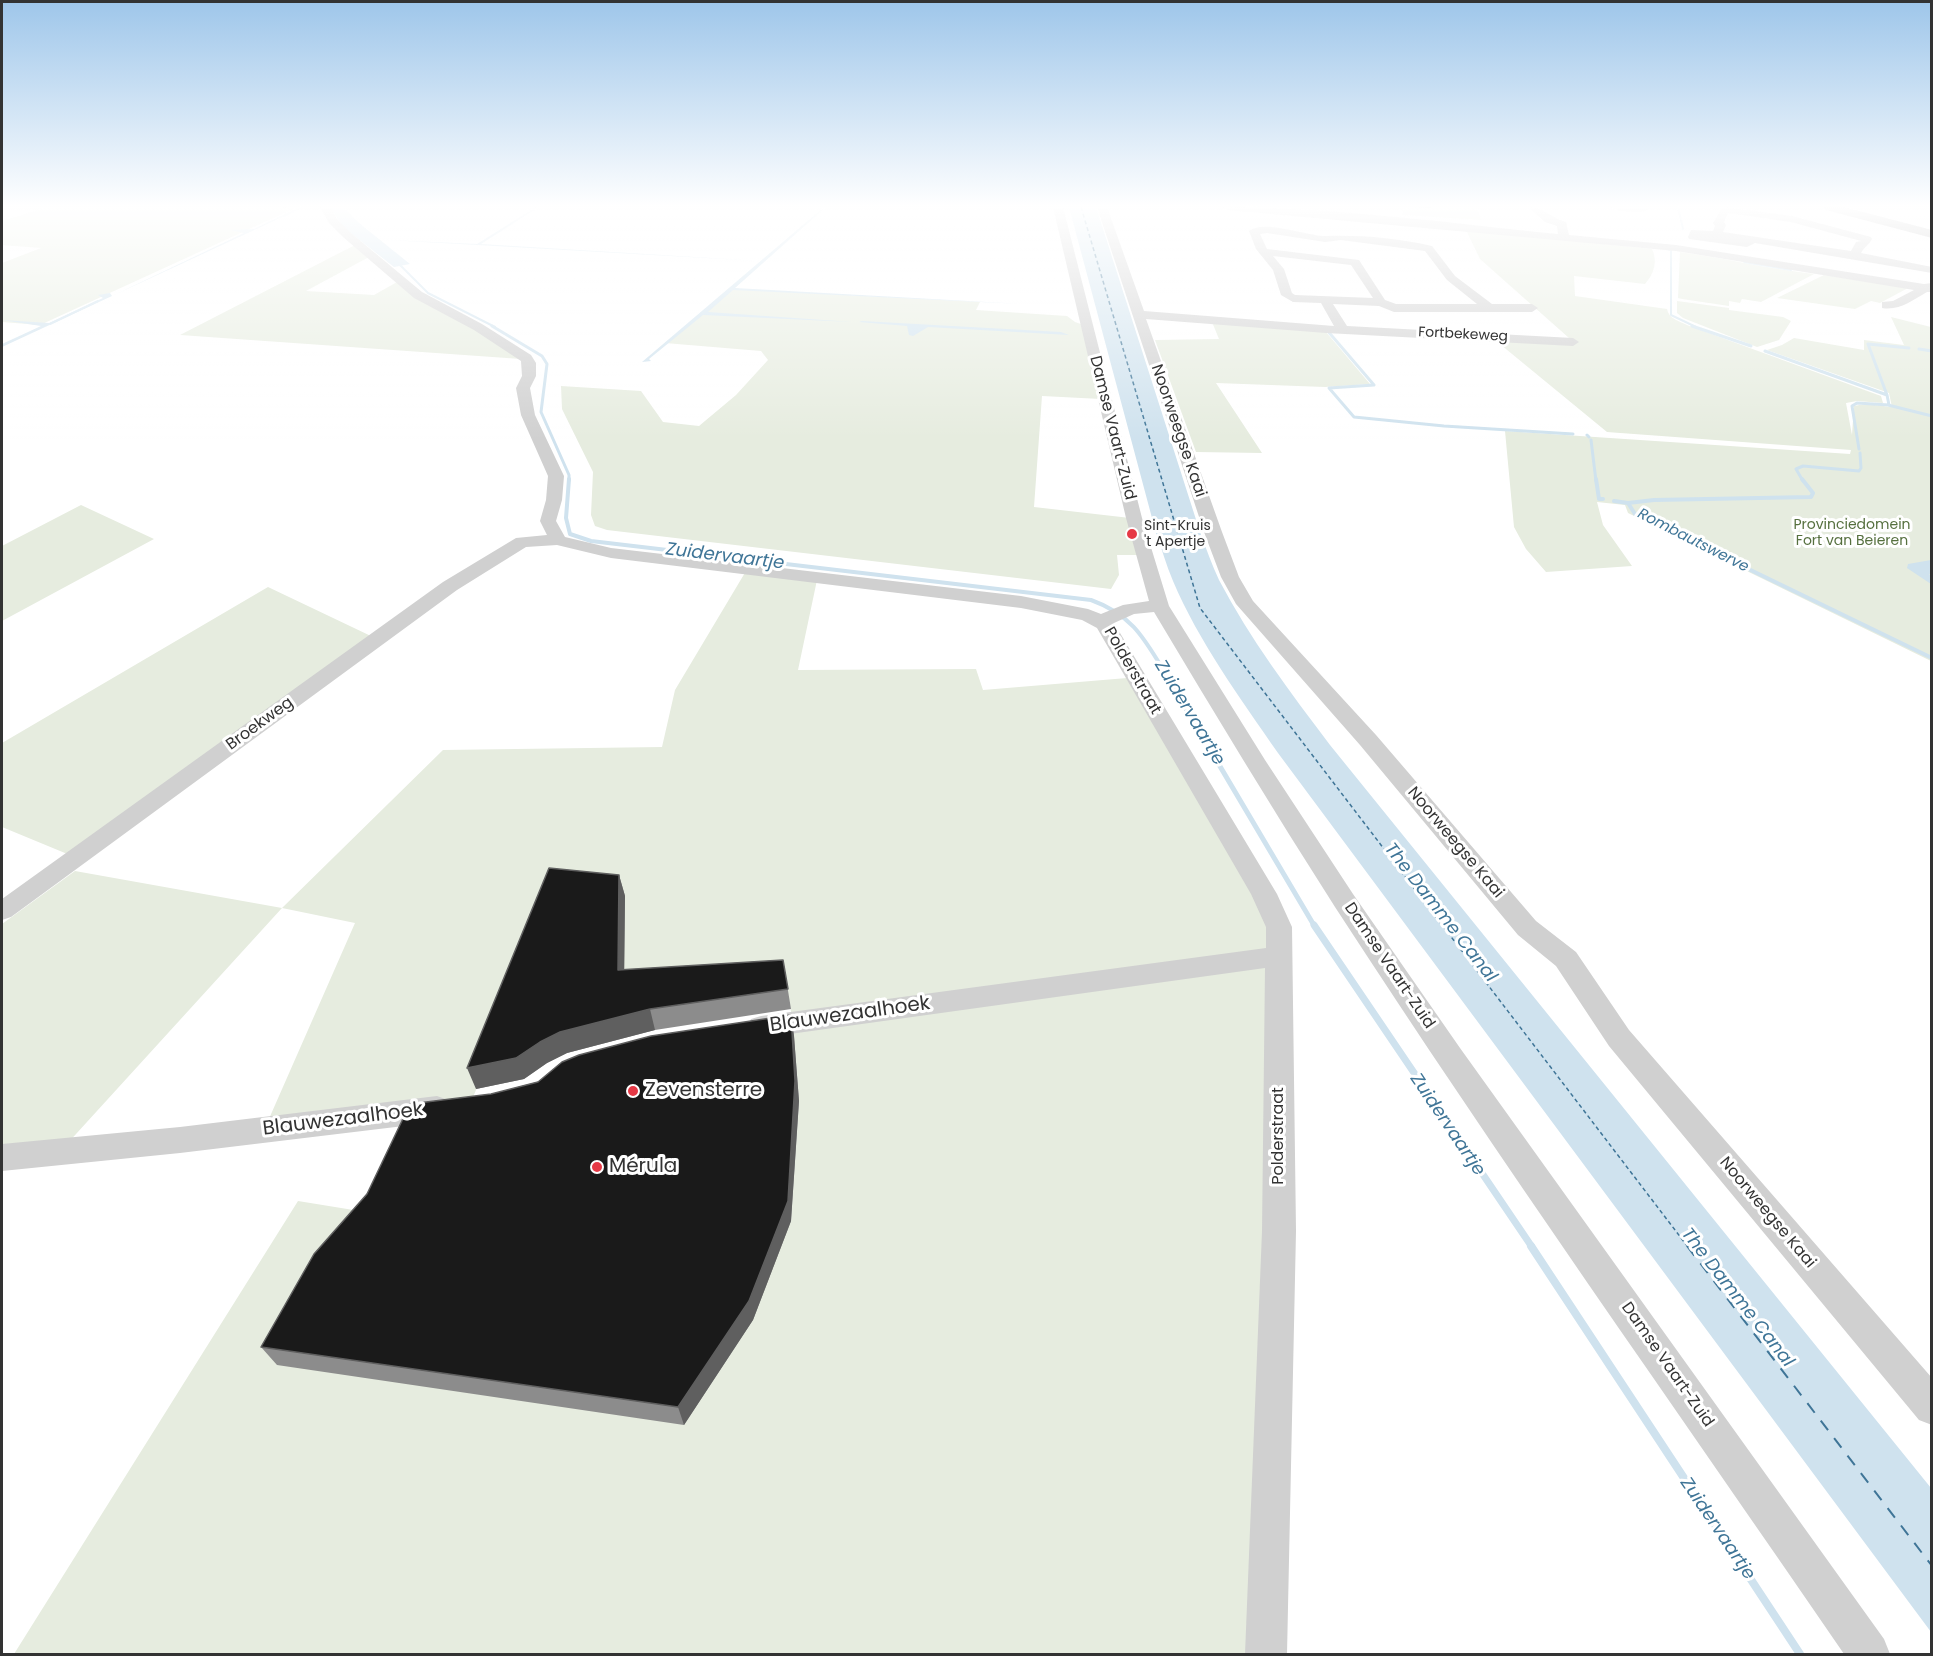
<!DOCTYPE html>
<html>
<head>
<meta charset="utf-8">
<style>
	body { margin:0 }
	#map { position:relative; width:1933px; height:1656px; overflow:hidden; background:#fff; font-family:Poppins,sans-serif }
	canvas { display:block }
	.frame { position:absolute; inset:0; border:3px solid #333; pointer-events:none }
</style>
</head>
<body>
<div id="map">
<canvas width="1933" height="1656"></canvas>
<div class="frame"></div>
</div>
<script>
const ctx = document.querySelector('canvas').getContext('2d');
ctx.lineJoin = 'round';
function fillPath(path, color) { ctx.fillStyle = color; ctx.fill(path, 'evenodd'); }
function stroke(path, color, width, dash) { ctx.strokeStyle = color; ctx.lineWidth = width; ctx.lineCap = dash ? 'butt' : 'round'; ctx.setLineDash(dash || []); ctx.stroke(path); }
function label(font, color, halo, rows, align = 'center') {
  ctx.font = font + ' Poppins,sans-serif'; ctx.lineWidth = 6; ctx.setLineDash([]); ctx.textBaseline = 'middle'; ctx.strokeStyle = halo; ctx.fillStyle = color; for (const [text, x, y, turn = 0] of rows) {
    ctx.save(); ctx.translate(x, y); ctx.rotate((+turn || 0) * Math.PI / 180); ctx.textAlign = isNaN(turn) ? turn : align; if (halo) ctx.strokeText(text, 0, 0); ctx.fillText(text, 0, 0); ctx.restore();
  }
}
fillPath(new Path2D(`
	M48,207H280L295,208L40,325L2,322V263L41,248L2,245V221Z
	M1402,207L1477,208L1481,220L1403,215Z
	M1466,230L1652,249C1658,261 1654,274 1645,284L1574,276L1575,296L1667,309C1669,319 1679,321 1687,325L1881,396L1883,403L1857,401L1846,403L1852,435L1854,406L1865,404L1892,407L1889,393L1767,350L1782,345L1794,338L1864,350V340L1904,345L1891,317L1931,327V661L1628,513L1625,505L1597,502L1603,525L1632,566L1546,572L1526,549L1514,527L1505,431L1850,454L1851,450L1607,432L1495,340L1569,338L1480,259Z
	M355,245L369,257L306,291L374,295L397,282L471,325L521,359L180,335Z
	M1680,252C1725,258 1769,269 1814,274L1761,302L1742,299L1740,303L1729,301V306L1682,299L1678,298Z
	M1824,275L1908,288L1880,303L1871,301L1855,309L1777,298Z
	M732,289L980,302L976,310L1067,316L1075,322L1084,325L1101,399L1042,396L1034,507L1130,518L1139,555H1117L1119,575L1111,589L607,530L595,526L591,515L593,472L562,409L561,386L641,391L663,422L699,426L736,395L768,360L761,351L665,343Z
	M1677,301L1729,308V310L1783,317L1791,321L1779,340L1757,347L1683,318L1677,313Z
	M1212,322L1326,332L1370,384L1325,387L1216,383L1262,453L1196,452L1155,340L1219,339Z
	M81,505L154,539L2,621V546Z
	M746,571L817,580L798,670L976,669L983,690L1127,678L1279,927L1266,1654H14L298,1201L378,1214L791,1221L799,1101L793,1024L786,981L624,991L555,889L472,1100L268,1121L355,923L282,908L66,1145L2,1150V924L75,871L282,908L443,750L662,747L675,690Z
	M268,587L373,637L77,858L2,827V743Z`), '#e6ecdf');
fillPath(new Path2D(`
	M330,207H343L359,223L410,264L394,267L343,227Z
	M536,207H539L481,244L759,261L389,240L477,244Z
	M824,207H826L735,288L1022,304L733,290L708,312L852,322L703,315L649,359L651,361L642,362Z
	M1069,207H1096L1200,532C1206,548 1212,565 1219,580C1250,639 1290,692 1330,745L1931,1488V1632L1278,753C1240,698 1199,642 1173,581C1166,565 1162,549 1156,533Z
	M287,213H291L2,347V344L41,326L2,320L49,323L103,298L98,295L110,293L112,296L244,233L230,230L254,229Z
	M862,321L1061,332L1069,335L928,327L913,336L909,335L907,326L859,322Z
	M1931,560V573L1929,575H1931V584L1907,568L1908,564Z`), '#cfe2ee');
stroke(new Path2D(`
	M1246,207L1260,208
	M1678,207L1683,229
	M284,216L301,207
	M1667,249L1671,250V315L1696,327
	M397,262L428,293L495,327
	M1744,262L1791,270
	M50,324L98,301`), '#cfe2ee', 2);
stroke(new Path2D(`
	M492,326L542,356L547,364L541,412L569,475V481
	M1692,326L1751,346
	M1326,329L1374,385L1329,388L1354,417L1444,426L1573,434
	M1919,349L1932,351
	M1765,351L1887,395L1889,405L1857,403L1852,406L1859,449
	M1887,395L1868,344L1909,348
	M1888,405L1932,416
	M1587,435L1589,437
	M1591,440L1596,481
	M1803,481L1796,469L1803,466L1859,471L1861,468L1860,453`), '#cfe2ee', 3);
stroke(new Path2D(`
	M569,479L566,518L570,534L591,541L1091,600C1133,615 1145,640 1167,676
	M1596,479L1599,499H1603
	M1802,479L1813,493L1811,497L1654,500L1628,503L1635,514L1932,658
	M1614,501L1628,503`), '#cfe2ee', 4);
stroke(new Path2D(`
	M1166,675L1315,927`), '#cfe2ee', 5);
stroke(new Path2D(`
	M1314,925L1532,1247`), '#cfe2ee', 7);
stroke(new Path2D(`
	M1531,1246L1800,1654`), '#cfe2ee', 8);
stroke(new Path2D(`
	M1081,207L1200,608L1688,1247`), '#3f7597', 1.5, [4, 3]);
stroke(new Path2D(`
	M1687,1246L1932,1566`), '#3f7597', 2, [12, 10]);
fillPath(new Path2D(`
	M320,207H330L337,219L351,233L422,292L482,324L531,355L536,363V376L530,388L535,415L564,476L562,500L556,521L565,537L611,548L1021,596L1088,609L1101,614L1123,605L1149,601L1126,518L1053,207H1063L1142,518L1169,606L1265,760L1353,894L1460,1048L1884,1639L1890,1654H1844C1674,1406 1499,1160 1335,907C1273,810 1213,711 1154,612L1134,614L1114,623L1277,894L1292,927L1296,1231L1287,1654H1245L1262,1231L1265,968L761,1038L751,1035L747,1027L751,1019L761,1016L1266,948V927L1251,894L1097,628L1082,620L1021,608L611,558L557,545L526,547L457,590L11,917L2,920V899L443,582L516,538L547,535L540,521L546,500L548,476L521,415L516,388L522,376L521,361L474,330L414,298L343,237L329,223Z
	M1097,207H1107L1144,311L1334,326L1321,303L1293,302L1281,295L1273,270L1256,249L1249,231C1264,219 1306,236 1326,236C1360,235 1398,238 1432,246L1455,276L1492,304H1532L1538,308L1532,312H1394L1379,306L1333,304L1347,326L1573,338L1579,342L1573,346L1326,333L1146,319L1222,532L1239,577L1253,601L1376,735L1536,921L1576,952L1629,1030L1932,1378V1425L1919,1420L1609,1046L1556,966L1518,935L1360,745L1236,604L1221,577L1204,532ZM1267,233L1325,242L1341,240L1425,251L1447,280L1477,304H1396L1385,300L1359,260L1267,249L1260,234ZM1273,256L1351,265L1373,298L1295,295L1292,293L1284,269Z
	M1222,207C1334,207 1447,223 1558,234L1557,226L1545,222L1528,207C1543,207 1551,218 1566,222L1569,235L1676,245L1924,284L1932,283V292H1927C1913,300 1899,311 1882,308V302L1893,301L1914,290L1676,251L1227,210Z
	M1610,207H1649L1650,209C1642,214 1618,212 1610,207Z
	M1725,207L1792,216L1871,237L1872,239C1869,245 1864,247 1861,253L1932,267V273L1755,243L1747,247L1689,239L1688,237L1691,230L1713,231L1715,226L1713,223L1722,208ZM1728,213L1791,222L1861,241L1856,242L1851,251L1723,232L1726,225L1724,222Z
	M437,1096L448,1100L452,1109L448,1118L437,1122L180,1153L2,1171V1144L180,1127Z`), '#d0d0d0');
fillPath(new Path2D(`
	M1824,207H1844L1932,230V238L1826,210Z`), '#ababab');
fillPath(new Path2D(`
	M619,875L625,896L624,970L783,960L791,1009L655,1030L567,1053L547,1063L524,1079L476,1089Z
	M791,1015L794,1036L799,1101L791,1221L753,1320L684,1425L277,1365L261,1347L491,1094Z`), '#8c8c8c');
fillPath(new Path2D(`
	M619,875L625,896L624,991L618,970Z
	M650,1009L655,1030L567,1053L547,1063L524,1079L476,1089L467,1068L540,1042L560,1032Z
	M791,1015L794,1036L799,1101L791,1221L753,1320L684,1425L678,1407Z`), '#5f5f5f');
const building = new Path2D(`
	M549,868L619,875L618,970L783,960L788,989L650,1009L560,1032L540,1042L516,1058L467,1068Z
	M791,1015L795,1081L788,1201L749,1301L678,1407L261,1347L314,1254L367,1194L410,1104L491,1094L538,1082L562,1062L579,1055L651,1036Z`);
fillPath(building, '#1a1a1a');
stroke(building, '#5f5f5f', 1.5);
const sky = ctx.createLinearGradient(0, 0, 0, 439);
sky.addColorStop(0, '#9ec6ea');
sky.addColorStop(0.47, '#fff');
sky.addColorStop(1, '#ffffff00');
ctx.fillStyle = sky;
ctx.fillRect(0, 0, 1933, 439);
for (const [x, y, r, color] of [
	[1132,534,6,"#e63946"],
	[633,1091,6,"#e63946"],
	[597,1167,6,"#e63946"]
]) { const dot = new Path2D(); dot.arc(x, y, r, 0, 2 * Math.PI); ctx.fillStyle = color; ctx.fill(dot); stroke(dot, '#fff', 2); }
label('14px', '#333', '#fff', [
	["Fortbekeweg",1463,335,3]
]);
label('14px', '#56703f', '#fff', [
	["Provinciedomein",1852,525],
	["Fort van Beieren",1852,541]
]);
label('14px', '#333', '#fff', [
	["Sint-Kruis",1144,526],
	["'t Apertje",1144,542]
], 'left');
label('italic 15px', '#3f7597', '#fff', [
	["Rombautswerve",1693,541,27]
]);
label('16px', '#333', '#fff', [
	["Damse Vaart-Zuid",1112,428,76],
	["Noorweegse Kaai",1178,431,71],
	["Polderstraat",1132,671,60],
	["Broekweg",260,724,-36],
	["Noorweegse Kaai",1455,843,50],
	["Damse Vaart-Zuid",1389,966,56],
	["Polderstraat",1279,1136,-90],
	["Noorweegse Kaai",1767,1213,50],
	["Damse Vaart-Zuid",1667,1365,55]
]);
label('italic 18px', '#3f7597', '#fff', [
	["Zuidervaartje",725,557,7],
	["Zuidervaartje",1189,713,59],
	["The Damme Canal",1440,913,52],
	["Zuidervaartje",1447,1125,56],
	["The Damme Canal",1737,1298,52],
	["Zuidervaartje",1717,1529,56]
]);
label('20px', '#333', '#fff', [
	["Blauwezaalhoek",850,1015,-8],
	["Blauwezaalhoek",343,1120,-7]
]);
label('20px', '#333', '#fff', [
	["Zevensterre",645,1091],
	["Mérula",609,1167]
], 'left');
</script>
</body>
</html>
